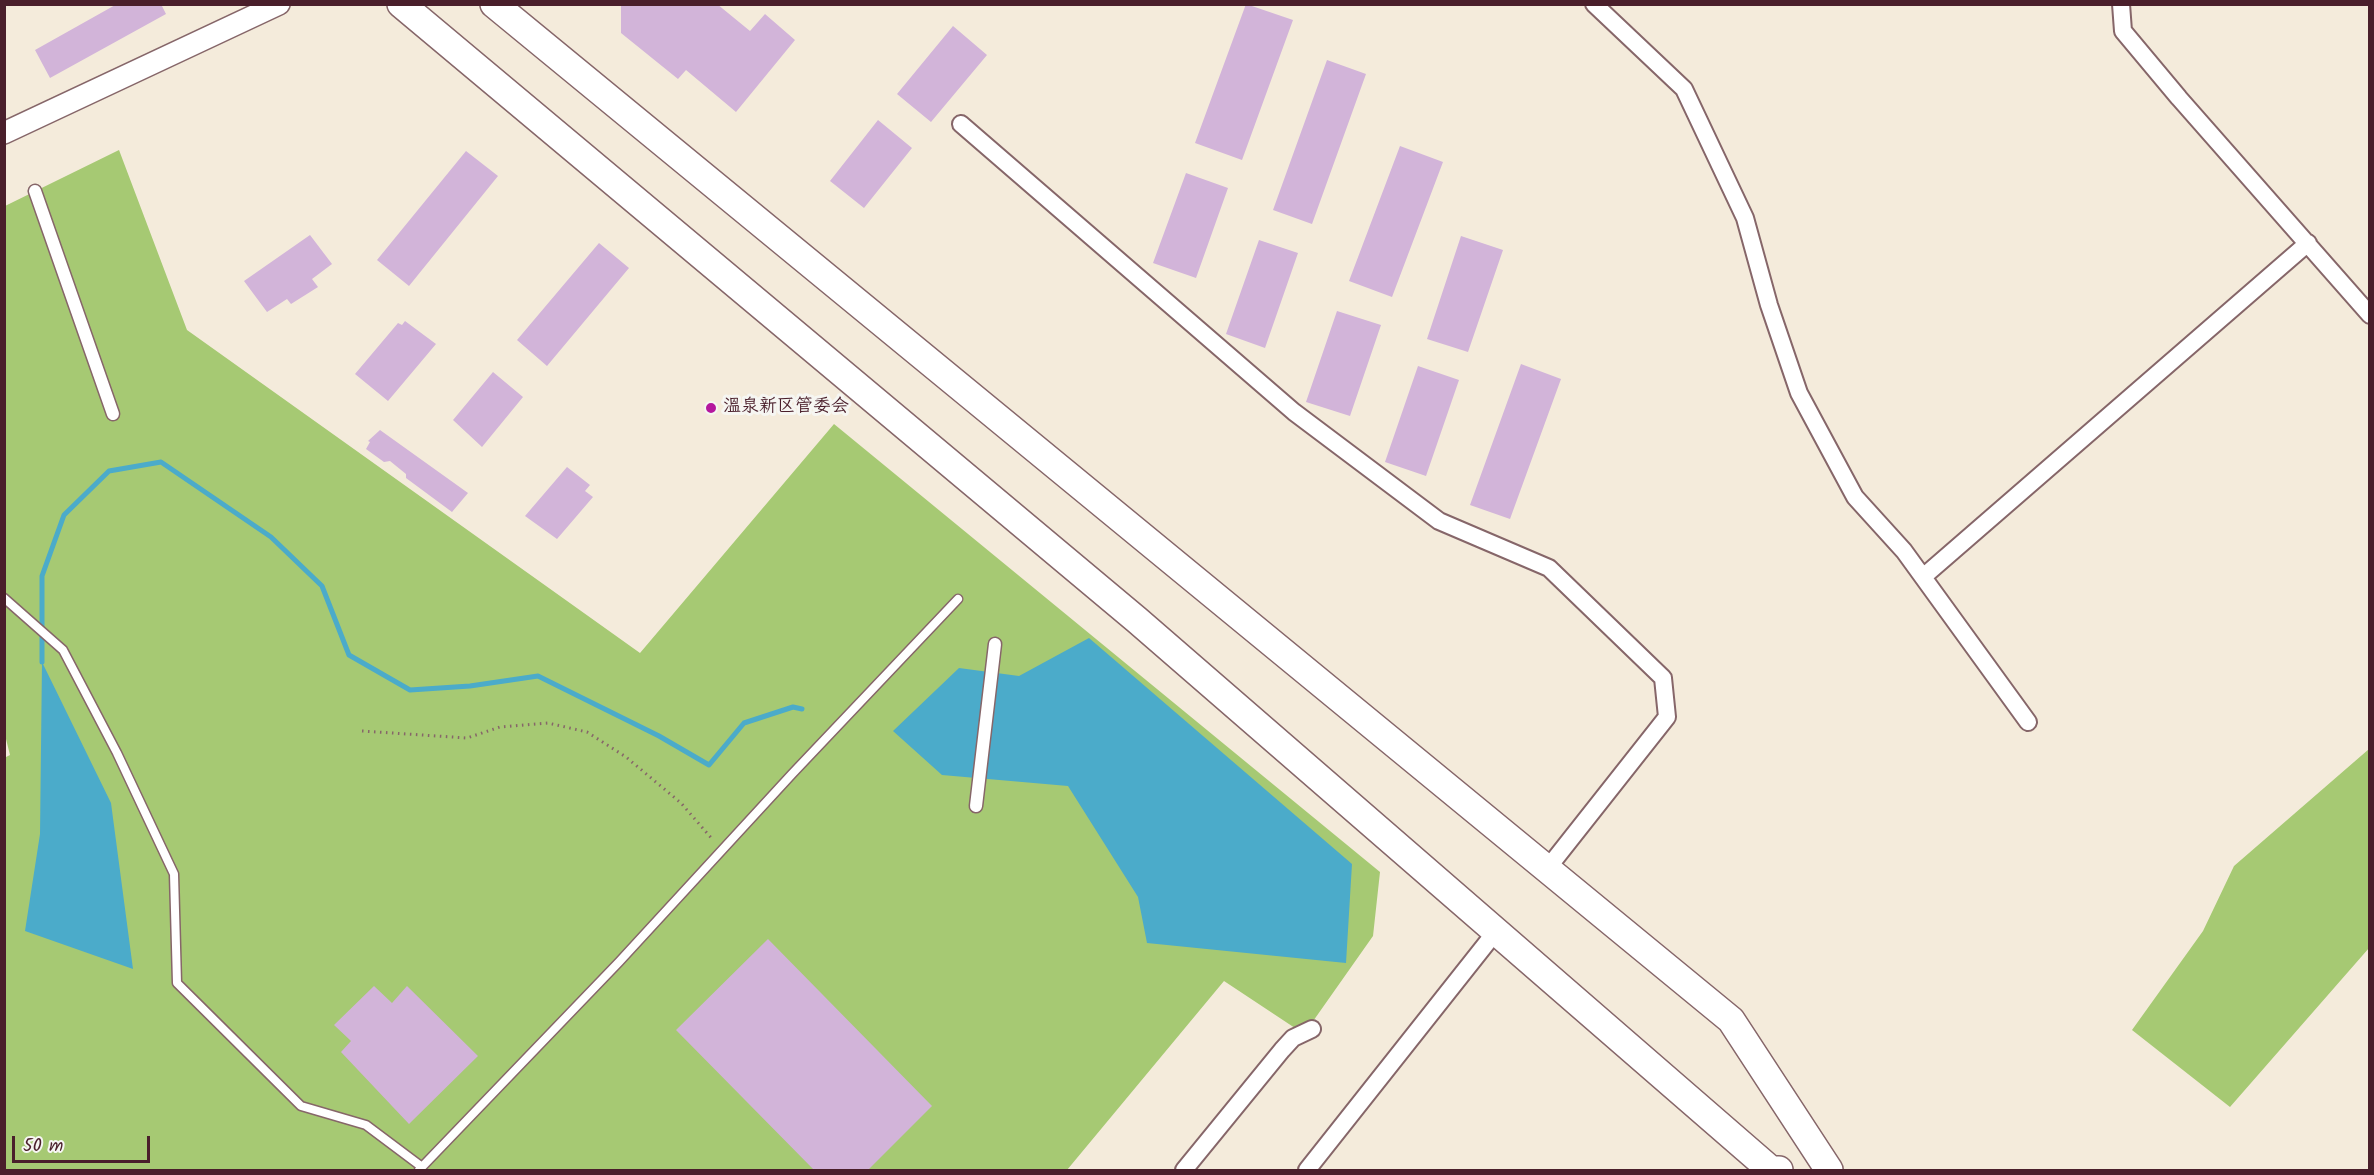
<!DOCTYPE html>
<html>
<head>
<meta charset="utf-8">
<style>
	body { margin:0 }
	#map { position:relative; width:2374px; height:1175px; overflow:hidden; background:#f4ebdb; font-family:Kalam,sans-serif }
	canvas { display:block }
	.frame { position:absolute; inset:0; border:6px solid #4a1f2b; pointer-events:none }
	.scale { position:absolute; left:12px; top:1136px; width:138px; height:27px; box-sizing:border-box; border:3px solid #4a1f2b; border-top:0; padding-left:8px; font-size:18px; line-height:21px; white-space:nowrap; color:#4a1f2b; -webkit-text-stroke:4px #f6f6f2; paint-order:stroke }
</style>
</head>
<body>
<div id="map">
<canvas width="2374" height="1175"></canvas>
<div class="frame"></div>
<div class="scale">50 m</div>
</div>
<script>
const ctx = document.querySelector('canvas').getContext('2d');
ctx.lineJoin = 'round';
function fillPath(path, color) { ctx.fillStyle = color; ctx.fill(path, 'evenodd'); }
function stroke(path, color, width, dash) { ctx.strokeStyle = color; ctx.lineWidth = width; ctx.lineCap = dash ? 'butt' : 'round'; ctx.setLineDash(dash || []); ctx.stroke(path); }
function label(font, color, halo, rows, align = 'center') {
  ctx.font = font + ' Kalam,"LXGW WenKai TC",sans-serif'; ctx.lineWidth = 6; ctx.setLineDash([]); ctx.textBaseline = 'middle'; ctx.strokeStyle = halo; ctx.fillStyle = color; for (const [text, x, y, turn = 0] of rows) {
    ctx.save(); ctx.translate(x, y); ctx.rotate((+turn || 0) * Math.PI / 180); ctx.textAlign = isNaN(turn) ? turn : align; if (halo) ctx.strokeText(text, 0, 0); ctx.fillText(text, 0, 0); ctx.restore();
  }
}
fillPath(new Path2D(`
	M119,150L187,330L640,653L834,424L1380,872L1373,936L1304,1034L1224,981L1067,1170H5L4,758L10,755L4,731L5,206Z
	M2369,749V948L2230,1107L2132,1030L2203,931L2234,866Z`), '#a6c973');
fillPath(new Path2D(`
	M1089,638L1352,864L1346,963L1147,943L1138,897L1068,786L942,775L893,731L959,668L1019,676Z
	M42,662L111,803L133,969L25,931L40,834Z`), '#4babca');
stroke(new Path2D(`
	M42,662V576L64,515L109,471L161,462L271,537L322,586L349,655L410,690L470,686L538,676L659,736L709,765L744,723L793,707L802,709`), '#4babca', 5);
fillPath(new Path2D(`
	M117,4H161L166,14L50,78L35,50Z
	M621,4H717L750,31L765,14L795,40L736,112L686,70L678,79L621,33Z
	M1246,4L1293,20L1242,160L1195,143Z
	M953,26L987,55L931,122L897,94Z
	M1327,60L1366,74L1312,224L1273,210Z
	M878,120L912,148L864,208L830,181Z
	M1400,146L1443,162L1392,297L1349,281Z
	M466,151L498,176L409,286L377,260Z
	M1186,173L1228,188L1196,278L1153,263Z
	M310,235L332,264L312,279L318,287L291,304L287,299L267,312L244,281Z
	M1461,236L1503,250L1468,352L1427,339Z
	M1259,240L1298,253L1265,348L1226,334Z
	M599,243L629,268L547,366L517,340Z
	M1337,311L1381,325L1350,416L1306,402Z
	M405,321L436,344L388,401L355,374L398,323L402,325Z
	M1521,364L1561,379L1510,519L1470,505Z
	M1418,366L1459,380L1426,476L1385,462Z
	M493,372L523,397L482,447L453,420Z
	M380,430L468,493L452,512L406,478V474L390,461L384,462L366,449L370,442L368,441Z
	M567,467L590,485L585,491L593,497L557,539L525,516Z
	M768,939L932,1106L868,1170H814L676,1030Z
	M374,986L392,1003L407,986L478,1056L409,1124L341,1052L351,1041L334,1025Z`), '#d2b4d9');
const service = new Path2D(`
	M4,598L63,650L117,753L174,874L177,983L301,1106L366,1125L422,1167
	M419,1170L619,962L792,774L958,599`);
const pedestrian = new Path2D(`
	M35,191L113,414
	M976,806L995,644`);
const minor = new Path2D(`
	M1594,4L1684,89L1745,218L1769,305L1799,393L1855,497L1904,551L2028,722
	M2121,4L2123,31L2179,98L2370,315
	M961,124L1294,412L1439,521L1549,568L1663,678L1667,717L1547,869
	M1923,577L2308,243
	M1184,1170L1282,1050L1293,1038L1312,1029
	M1307,1170L1497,930`);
const tertiary = new Path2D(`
	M4,133L279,4`);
const primary = new Path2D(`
	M401,4L1137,620L1771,1170H1779
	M494,4L1731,1020L1829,1170`);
stroke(service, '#866669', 11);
stroke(pedestrian, '#866669', 15);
stroke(minor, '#866669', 20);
stroke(tertiary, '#866669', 24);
stroke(primary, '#866669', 30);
stroke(new Path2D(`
	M362,731L467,738L500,727L548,723L587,732L626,757L681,803L713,840`), '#866669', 3, [1.5, 4.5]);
stroke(service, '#fff', 8);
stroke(pedestrian, '#fff', 12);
stroke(minor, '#fff', 16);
stroke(tertiary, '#fff', 21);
stroke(primary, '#fff', 27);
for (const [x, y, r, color] of [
	[711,408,6,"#b5179e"]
]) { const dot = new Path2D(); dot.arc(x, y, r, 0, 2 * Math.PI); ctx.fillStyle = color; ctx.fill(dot); stroke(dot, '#f6f6f2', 2); }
label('18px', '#4a1f2b', '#f6f6f2', [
	["温泉新区管委会",723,408]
], 'left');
</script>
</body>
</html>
